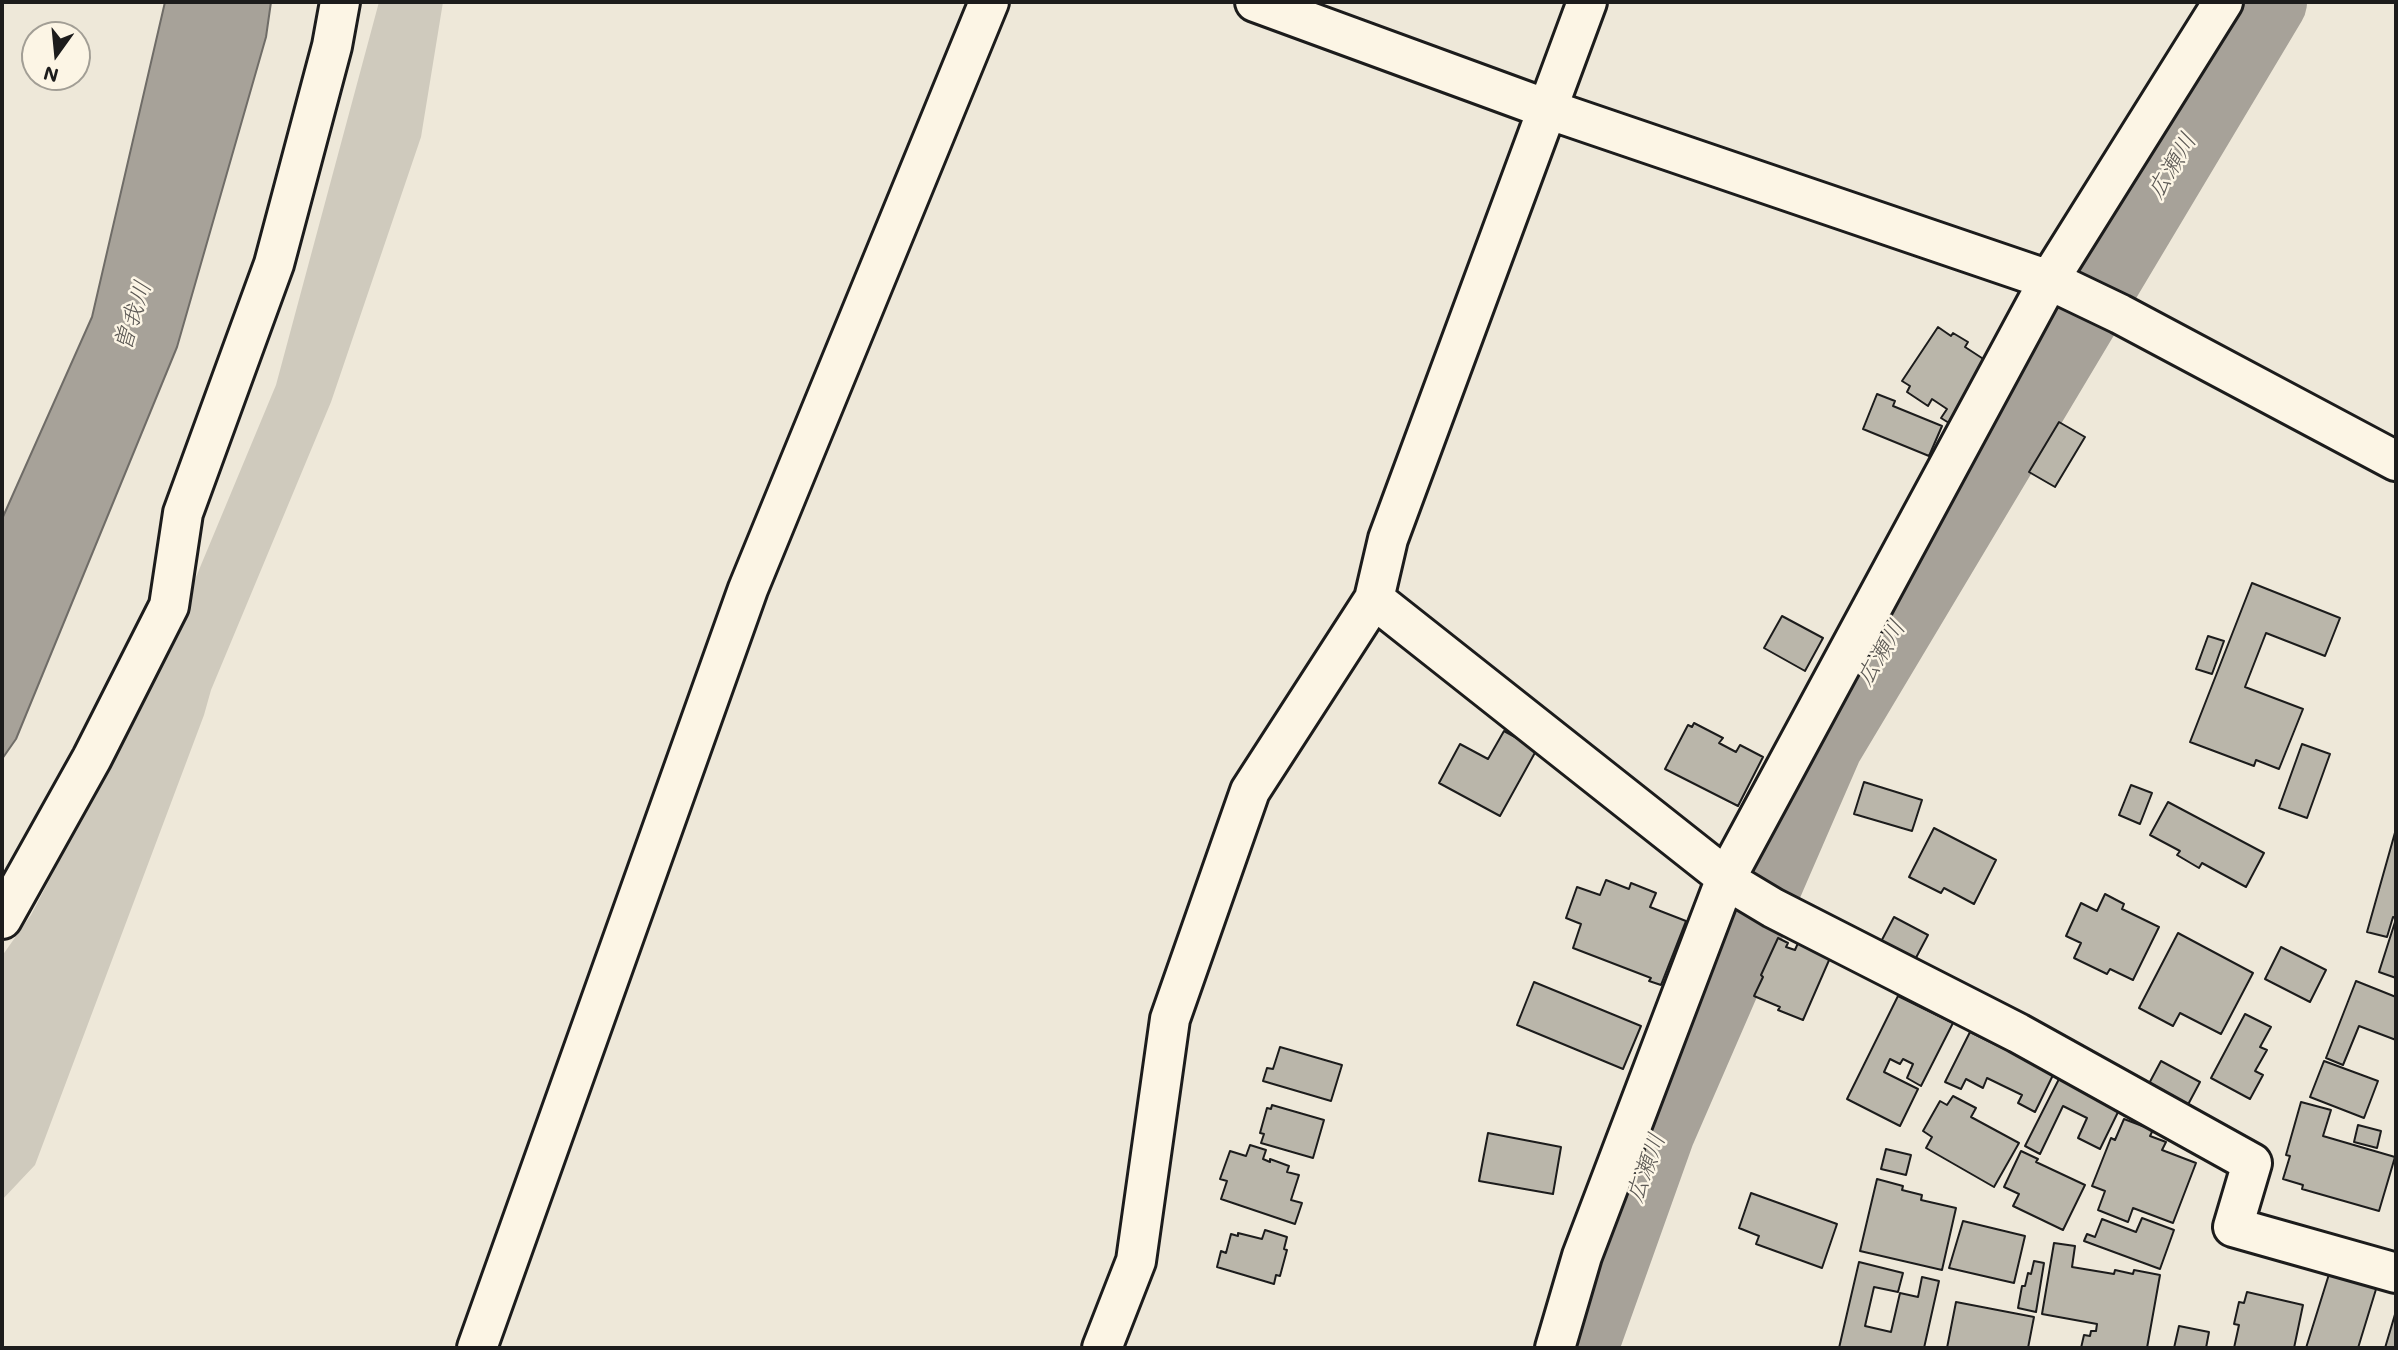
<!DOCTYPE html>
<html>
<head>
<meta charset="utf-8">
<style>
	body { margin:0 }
	#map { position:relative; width:2398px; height:1350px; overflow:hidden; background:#eee8d9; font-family:Mali,sans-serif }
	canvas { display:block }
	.frame { position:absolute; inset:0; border:4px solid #1c1c1c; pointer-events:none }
	.north { position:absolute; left:21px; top:21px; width:70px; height:70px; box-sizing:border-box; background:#fcf5e5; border:2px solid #a29e95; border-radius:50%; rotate:195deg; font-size:19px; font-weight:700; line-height:28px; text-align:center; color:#1c1c1c }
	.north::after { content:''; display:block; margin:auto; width:24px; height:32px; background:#1c1c1c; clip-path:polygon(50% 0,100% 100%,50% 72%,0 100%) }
</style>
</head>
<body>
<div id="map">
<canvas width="2398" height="1350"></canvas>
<div class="frame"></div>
<div class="north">N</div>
</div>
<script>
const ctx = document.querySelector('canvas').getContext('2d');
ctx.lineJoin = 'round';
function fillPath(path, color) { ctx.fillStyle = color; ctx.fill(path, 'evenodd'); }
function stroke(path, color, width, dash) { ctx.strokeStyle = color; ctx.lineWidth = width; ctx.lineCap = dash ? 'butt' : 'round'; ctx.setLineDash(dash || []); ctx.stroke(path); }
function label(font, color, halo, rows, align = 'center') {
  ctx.font = font + ' Mali,"Klee One",sans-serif'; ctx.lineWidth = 5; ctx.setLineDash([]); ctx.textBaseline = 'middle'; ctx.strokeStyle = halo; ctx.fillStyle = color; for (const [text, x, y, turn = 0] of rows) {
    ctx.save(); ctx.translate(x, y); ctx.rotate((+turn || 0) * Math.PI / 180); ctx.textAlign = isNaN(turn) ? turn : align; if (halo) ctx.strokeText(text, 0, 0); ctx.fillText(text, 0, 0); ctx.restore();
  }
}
fillPath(new Path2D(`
	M379,2H443L421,137L331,402L211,690L204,715L35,1165L2,1200V956L31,915L151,685L276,385Z`), '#cfcabd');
const water = new Path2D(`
	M165,2H271L266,37L177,347L16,739L2,759V519L92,317Z`);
fillPath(water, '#a7a299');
stroke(water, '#6f6c67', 2);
stroke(new Path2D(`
	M1581,1348L1658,1132L1826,745L2270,2`), '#a7a299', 74);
const building = new Path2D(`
	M1938,327L1951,336L1953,333L1968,342L1965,347L1988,362L1949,423L1941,418L1947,409L1932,399L1928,406L1907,392L1910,386L1902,381Z
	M1877,394L1895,401L1893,406L1942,426L1929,456L1863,429Z
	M2059,422L2085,437L2055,487L2029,472Z
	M2252,583L2340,618L2325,656L2266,633L2245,687L2303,709L2279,769L2256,760L2254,766L2190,742Z
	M1782,616L1823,638L1805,671L1764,648Z
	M2208,636L2224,641L2212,674L2196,669Z
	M1694,723L1723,738L1719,743L1736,752L1740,745L1763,757L1738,806L1665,769L1688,725L1692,727Z
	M1504,731L1537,749L1500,816L1439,783L1460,744L1488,759Z
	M2302,744L2330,754L2307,818L2279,808Z
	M1864,782L1922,800L1912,831L1854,814Z
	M2131,785L2152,793L2140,824L2119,815Z
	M2168,802L2264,853L2246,887L2202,863L2199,868L2177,855L2180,851L2150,835Z
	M1934,828L1996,860L1974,904L1944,888L1941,893L1909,877Z
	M2396,829V918L2393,917L2387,937L2367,932Z
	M1606,880L1629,889L1631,883L1656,893L1650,907L1686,921L1661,985L1649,981L1651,978L1573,948L1581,924L1566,918L1577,887L1600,895Z
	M2105,894L2124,904L2122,909L2159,927L2133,980L2110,969L2107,974L2074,958L2081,943L2066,936L2081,903L2097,911Z
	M1894,917L1928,935L1909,971L1875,953Z
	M2395,922L2396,923V978L2379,972Z
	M2178,933L2253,973L2221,1034L2180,1013L2173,1026L2139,1008Z
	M1778,938L1788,943L1786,947L1795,950L1798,943L1830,958L1803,1020L1778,1010L1780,1007L1754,996L1763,977L1761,975Z
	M2281,947L2326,970L2310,1002L2265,979Z
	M2356,981L2396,997V1040L2359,1026L2343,1065L2326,1058Z
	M1534,982L1641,1026L1623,1069L1517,1025Z
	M1898,996L1953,1023L1921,1086L1907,1078L1913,1064L1903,1059L1900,1064L1890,1059L1884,1072L1918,1089L1900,1126L1847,1099Z
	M2245,1014L2271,1027L2260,1047L2267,1050L2255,1071L2263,1075L2250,1099L2211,1078Z
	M1970,1032L2054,1073L2035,1112L2018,1103L2022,1095L1987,1078L1983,1088L1966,1079L1961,1089L1945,1082Z
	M1280,1047L1342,1065L1331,1101L1263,1081L1267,1068L1273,1069Z
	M2161,1061L2200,1082L2183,1114L2144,1093Z
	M2324,1061L2378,1081L2364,1118L2310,1097Z
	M2060,1077L2120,1108L2100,1149L2078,1138L2087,1118L2063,1106L2040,1154L2025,1146Z
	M1953,1096L1976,1108L1971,1117L2019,1143L1994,1187L1926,1148L1932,1137L1923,1131L1940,1101L1947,1105Z
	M2301,1102L2331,1110L2323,1136L2395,1157L2379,1211L2302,1189L2303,1185L2283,1179L2290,1156L2286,1155Z
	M1272,1105L1324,1120L1313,1158L1261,1143L1264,1134L1260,1133L1267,1108L1271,1109Z
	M2124,1119L2153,1130L2150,1136L2166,1142L2162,1150L2196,1163L2173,1223L2133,1208L2128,1222L2098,1210L2105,1191L2092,1186L2111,1138L2115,1140Z
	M2358,1125L2381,1131L2377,1148L2354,1142Z
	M1488,1133L1561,1147L1553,1194L1479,1181Z
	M1250,1145L1266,1150L1263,1159L1270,1162V1159L1289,1166L1287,1172L1299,1175L1291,1200L1302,1203L1295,1224L1221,1199L1227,1181L1220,1179L1230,1151L1246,1156Z
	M1886,1149L1911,1155L1906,1175L1881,1169Z
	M2021,1151L2038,1159L2036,1162L2085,1185L2063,1230L2013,1206L2019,1194L2004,1187Z
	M1877,1179L1903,1186L1902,1190L1922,1195L1921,1200L1956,1208L1942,1270L1860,1251Z
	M1751,1193L1837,1224L1822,1268L1756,1244L1759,1236L1739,1228Z
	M2142,1218L2174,1230L2160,1269L2084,1241L2087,1234L2095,1237L2102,1219L2136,1232Z
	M1963,1221L2025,1236L2014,1283L1949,1268Z
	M1265,1230L1287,1237L1284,1249L1287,1250L1280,1276L1276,1275L1274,1284L1217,1267L1221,1251L1226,1253L1231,1234L1238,1236V1233L1262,1239Z
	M2054,1243L2075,1246L2072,1267L2114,1274L2115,1270L2133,1274L2134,1270L2160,1275L2147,1348H2081L2084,1335L2090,1336L2091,1331H2096L2097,1324L2042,1314Z
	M2034,1261L2044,1263L2036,1312L2018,1308L2022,1286H2025L2028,1273L2031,1274Z
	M1859,1262L1903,1273L1898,1292L1874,1287L1865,1326L1891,1332L1900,1293L1918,1297L1922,1277L1939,1281L1924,1348H1839Z
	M2330,1271L2377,1286L2358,1348H2306Z
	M2247,1292L2303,1305L2294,1348H2234L2239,1325L2234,1324L2239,1302L2244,1303Z
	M1956,1302L2034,1317L2028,1348H1947Z
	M2396,1311V1348H2385Z
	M2179,1326L2209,1332L2206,1348H2174Z`);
fillPath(building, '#bab6aa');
stroke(building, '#1c1c1c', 2);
const street = new Path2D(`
	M1255,2L1547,109L2049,280L2120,314L2396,461
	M1374,599L1738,887L1773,908L2018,1033L2252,1163L2233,1227L2396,1273
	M2,919L92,758L169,606L183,513L274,264L332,46L340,2
	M477,1348L748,589L989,2
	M1102,1348L1136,1261L1170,1019L1250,791L1374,599L1388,539L1587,2
	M1555,1348L1582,1256L1726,878L2049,280L2223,2`);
stroke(street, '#1c1c1c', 44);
stroke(street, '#fcf5e5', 38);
label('italic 24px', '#5b5854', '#fcf5e5', [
	["広瀬川",2172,166,-59],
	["曽我川",133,316,-72],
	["広瀬川",1881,653,-59],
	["広瀬川",1646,1168,-70]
]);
</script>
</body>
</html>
